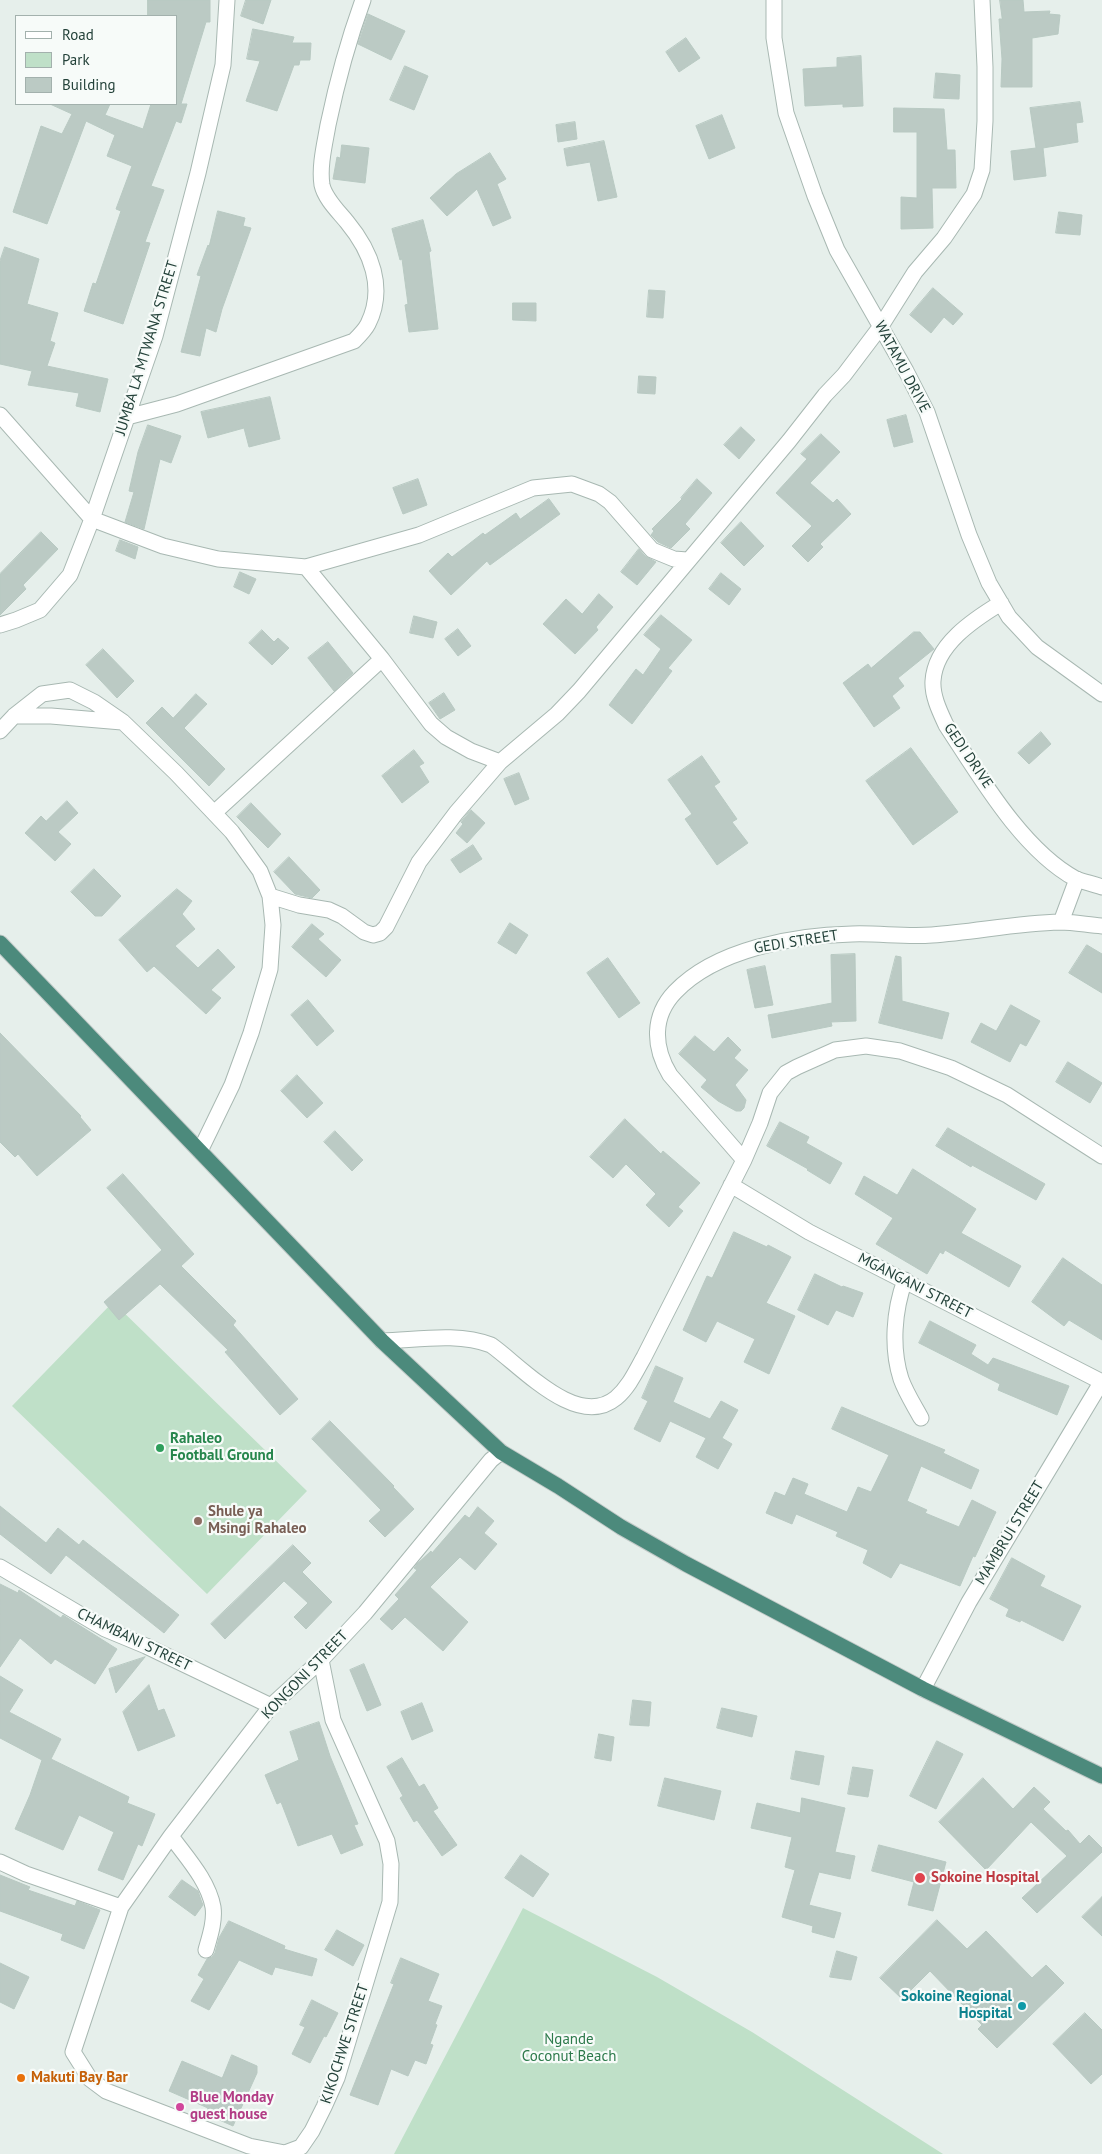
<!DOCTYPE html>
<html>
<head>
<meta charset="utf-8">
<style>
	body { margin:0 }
	#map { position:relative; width:1102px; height:2154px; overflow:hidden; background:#e6efeb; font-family:"PT Sans",sans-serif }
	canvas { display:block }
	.legend { position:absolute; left:15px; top:15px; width:162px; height:90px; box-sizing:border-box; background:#f7fbf9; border:1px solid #a3b1ad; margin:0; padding:6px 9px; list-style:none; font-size:15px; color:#24423a }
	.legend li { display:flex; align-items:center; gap:10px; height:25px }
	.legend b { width:25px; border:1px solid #a3b1ad }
</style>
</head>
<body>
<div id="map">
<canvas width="1102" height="2154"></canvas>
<ul class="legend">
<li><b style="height:6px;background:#fff"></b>Road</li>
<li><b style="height:14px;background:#bfe0c8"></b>Park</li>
<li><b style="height:14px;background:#bbcac4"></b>Building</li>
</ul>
</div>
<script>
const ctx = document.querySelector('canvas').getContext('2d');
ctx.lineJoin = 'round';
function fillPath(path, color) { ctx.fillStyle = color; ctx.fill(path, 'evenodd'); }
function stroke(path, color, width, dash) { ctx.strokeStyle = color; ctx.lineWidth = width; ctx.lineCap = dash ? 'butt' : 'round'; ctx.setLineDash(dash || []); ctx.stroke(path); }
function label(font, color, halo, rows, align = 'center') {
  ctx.font = font + ' "PT Sans",sans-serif'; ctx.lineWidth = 4.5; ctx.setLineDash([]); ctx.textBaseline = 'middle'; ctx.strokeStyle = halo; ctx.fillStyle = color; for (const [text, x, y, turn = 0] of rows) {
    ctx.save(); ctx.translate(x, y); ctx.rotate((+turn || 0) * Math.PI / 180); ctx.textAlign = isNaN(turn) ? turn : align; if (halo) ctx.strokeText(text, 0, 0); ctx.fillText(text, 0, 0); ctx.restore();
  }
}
fillPath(new Path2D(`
	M113,1302L307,1491L207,1594L12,1406Z
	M523,1908L657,1977L752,2032L943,2154H394Z`), '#bfe0c8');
const building = new Path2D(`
	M148,0H210V22H206L181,104H187L181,123L176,121L151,186L164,190L145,242L150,243L123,324L84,311L93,283L96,284L121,211L116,209L132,166L107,156L115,135L86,121L47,224L13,212L41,126L62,134L72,114L50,104H110L105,115L143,129L151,104H176V16H148Z
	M246,0H271L263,24L241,16Z
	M1000,0H1023L1024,12L1050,11L1049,14L1060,15L1058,34L1032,38V87H1001L1002,59L999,19H1002Z
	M368,14L405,31L391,60L358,44Z
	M253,29L294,37L292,43H311L310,60H300L299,65H294L277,111L246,101L260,61L247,59Z
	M686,38L700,58L679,72L666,52Z
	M861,56L863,106L843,107V104L805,106L803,69L837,67V58Z
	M405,66L428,76L414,110L390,100Z
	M936,73L960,75L959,99L934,98Z
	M1080,102L1083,122L1076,123L1078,142L1043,148L1046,176L1014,180L1011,151L1036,148L1030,108Z
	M894,108L944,109L947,150H955L956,188H932L933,228L901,229V197L917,198V132H894Z
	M722,115L735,148L709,159L696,126Z
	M575,122L577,139L558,142L556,125Z
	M604,141L617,197L598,201L590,162L567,166L564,149Z
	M342,145L369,148L365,183L333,179L337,157L340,158Z
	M490,153L506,179L497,184L511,218L493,226L477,189L447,216L430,198L456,174Z
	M218,211L245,218L243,226L251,228L222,309L216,332L206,328L200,356L181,352L201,276L197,275L208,245L209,246Z
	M1059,212L1082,215L1080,235L1056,233Z
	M423,220L431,251L429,252L438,329L409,332L405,305L408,304L402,259L400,260L392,229Z
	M5,247L39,259L27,304L58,313L50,341L55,343L47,366L108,379L100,412L76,406L79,393L28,385L32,371L0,364V261Z
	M933,288L963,314L953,325L944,317L931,333L910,315Z
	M649,290L665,291L663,318L647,317Z
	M513,303H536V321L513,320Z
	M639,376L656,377L655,394L638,393Z
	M270,397L280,439L249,447L244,428L208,438L201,412Z
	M906,415L913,442L894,447L887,420Z
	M148,425L181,436L171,463L160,459L144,529L125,522L134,492L129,491L138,452Z
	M741,427L755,440L739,459L724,445Z
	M821,434L840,452L810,483L833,503L837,499L851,514L820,544L823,547L808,562L792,546L812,526L776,493L807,459L801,454Z
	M418,479L427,505L403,514L393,488Z
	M697,479L712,493L685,524L690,529L671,548L658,542L651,535L654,531L652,529L682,499L681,498Z
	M549,499L560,514L490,565L487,561L451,595L429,571L448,553L452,557L483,533L485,535L516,513L520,519Z
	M741,522L764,546L744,566L721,543Z
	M41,532L58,549L23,585L26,589L0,615V574Z
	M120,540L138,547L135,559L116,551Z
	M639,549L645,556L656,562L637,585L621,572Z
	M240,572L256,579L249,594L234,587Z
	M721,573L741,589L729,605L709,589Z
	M599,594L613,607L596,627L598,630L575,654L543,624L566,599L582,614Z
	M661,615L692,640L668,668L672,671L632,724L609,705L636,669L643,675L661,649L644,635Z
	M414,616L437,622L433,638L410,633Z
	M458,629L471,646L458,656L445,639Z
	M262,630L274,642L278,638L289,648L272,665L249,643Z
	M914,632H920L934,649L898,678L904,686L892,696L900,708L874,727L843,683L868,664L871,668Z
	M328,642L353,673L334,691L308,658Z
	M103,649L134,681L117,698L86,665Z
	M444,693L455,710L440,719L429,703Z
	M196,694L207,704L184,728L225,769L209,786L146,723L162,707L173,718Z
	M1041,732L1051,744L1029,764L1018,753Z
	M911,748L958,812L913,845L866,781Z
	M414,750L424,763L419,766L429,782L402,803L382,776Z
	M702,756L720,782L714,786L737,819L732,822L748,843L717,865L685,819L692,814L668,780Z
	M519,773L529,799L515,805L504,779Z
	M67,801L78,813L58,832L71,844L55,861L25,833L41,816L46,821Z
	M251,803L281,834L268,848L237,817Z
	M471,810L485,823L467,843L456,833L463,824L461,822Z
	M473,845L482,859L460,873L451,860Z
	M289,857L320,890L312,898L295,894L274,872Z
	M94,869L121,896L102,916H95L71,892Z
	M177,889L192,901L182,914L195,929L175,946L198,968L218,949L235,967L211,990L221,998L206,1014L154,966L147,972L119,940Z
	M510,923L528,935L516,954L498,943Z
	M312,924L324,934L318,939L341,960L326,977L292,947Z
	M1087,945L1102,954V993L1069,973Z
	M855,954L856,1021L831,1022L832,1026L772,1038L768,1015L832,1003L831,955Z
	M896,956L901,957L902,1001L949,1013L942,1039L879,1023Z
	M608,958L640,1003L619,1018L587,973Z
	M765,966L773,1005L755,1008L747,970Z
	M308,1000L334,1031L317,1046L291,1015Z
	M1011,1005L1040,1021L1026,1046L1020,1043L1010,1062L971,1042L981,1023L996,1031Z
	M0,1033L81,1116L80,1117L91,1130L37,1176L18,1154L15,1157L0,1142Z
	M695,1036L714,1052L728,1037L741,1050L734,1058L748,1070L735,1085L746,1100L744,1108L741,1111H736L718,1101L701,1087L707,1080L679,1054Z
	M1068,1062L1102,1083L1090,1103L1056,1082Z
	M297,1075L323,1103L307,1118L281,1091Z
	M625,1119L661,1154L663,1151L700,1183L678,1207L683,1211L669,1227L646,1205L656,1194L626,1164L613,1178L590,1157Z
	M780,1122L809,1137L806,1143L842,1163L830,1184L807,1170L808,1169L767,1146Z
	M948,1128L1045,1184L1036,1200L972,1165L971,1167L936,1146Z
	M335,1131L363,1160L352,1171L324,1142Z
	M913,1169L976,1209L961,1233L1021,1266L1009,1287L945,1250L943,1254L940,1252L927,1274L876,1244L893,1218L855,1194L864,1176L897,1195Z
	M123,1174L194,1254L181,1266L236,1321L233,1325L298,1399L280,1415L225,1352L228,1350L160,1284L119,1320L104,1302L162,1250L107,1188Z
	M734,1232L767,1247L768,1245L791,1257L766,1303L795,1316L769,1374L744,1362L755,1339L717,1321L706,1342L683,1330L707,1276L712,1278Z
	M1063,1258L1102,1285V1340L1069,1320L1064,1326L1032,1302Z
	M815,1274L842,1287L843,1286L863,1293L853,1317L836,1310L828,1325L798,1310Z
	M930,1321L976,1345L971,1354L988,1365L993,1358L1069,1386L1057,1415L998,1390L1000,1384L919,1343Z
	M656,1366L683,1378L673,1402L710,1419L721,1401L738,1410L722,1438L732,1444L718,1469L696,1457L706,1438L670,1421L660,1442L634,1429L648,1401L642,1398Z
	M842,1407L945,1450L943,1453L979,1470L971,1489L921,1466L907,1501L927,1510L925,1513L959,1527L972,1500L996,1512L975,1557L973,1556L960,1586L900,1563L891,1578L863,1563L868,1550L836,1536L838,1532L796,1514L792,1524L766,1513L775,1492L785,1496L793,1478L808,1484L804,1494L847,1512L858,1487L871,1492L889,1455L832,1429Z
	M330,1421L394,1486L393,1487L414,1509L385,1537L369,1521L381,1510L312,1439Z
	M0,1506L46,1543L58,1528L79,1545L83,1540L179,1615L164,1633L66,1555L51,1574L0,1534Z
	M478,1507L494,1521L484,1533L497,1544L475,1570L460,1557L430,1587L468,1622L443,1651L405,1617L392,1630L380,1619L399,1599L395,1595L417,1570L414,1568L417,1564L431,1551L432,1553L465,1515L469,1518Z
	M293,1545L311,1563L302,1572L332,1602L306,1629L294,1617L308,1603L284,1581L225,1639L211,1624Z
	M1012,1558L1045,1576L1040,1586L1081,1606L1063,1641L1021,1620L1020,1622L1006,1616L1009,1609L990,1599Z
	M0,1584L18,1593L19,1590L61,1618L63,1615L117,1649L95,1684L55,1659L51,1664L20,1638L0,1667Z
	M145,1657L116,1693L109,1669Z
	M364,1664L381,1705L367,1711L350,1670Z
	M0,1676L23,1690L9,1712L61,1739L51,1759L129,1797L127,1803L155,1814L142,1846L138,1844L123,1880L98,1870L114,1832L79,1815L63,1850L15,1829L30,1795L42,1760L0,1738Z
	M149,1685L158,1711L164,1709L175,1736L138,1751L123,1712Z
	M633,1700L651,1702L649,1726L630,1725Z
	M422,1703L433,1731L412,1740L401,1712Z
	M722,1708L757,1716L752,1737L717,1728Z
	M319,1722L330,1756L358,1824L354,1825L363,1845L341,1854L332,1834L298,1846L281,1802L277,1804L265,1775L299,1760L290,1732Z
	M599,1734L614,1737L611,1761L595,1758Z
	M937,1741L963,1754L936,1809L910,1796Z
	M796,1751L824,1756L819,1785L791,1779Z
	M402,1758L419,1787L424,1784L438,1808L433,1811L457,1845L442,1856L417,1820L414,1822L400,1798L403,1796L387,1767Z
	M853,1767L873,1770L868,1797L848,1794Z
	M665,1778L721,1791L714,1820L658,1806Z
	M983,1778L1013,1809L1034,1787L1050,1802L1043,1809L1066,1831L1068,1830L1080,1844L1089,1835L1102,1848V1852L1037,1913L1022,1898L1067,1856L1031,1822L986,1870L939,1822Z
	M802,1798L845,1808L835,1852L855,1856L850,1879L819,1872L809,1905L841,1913L834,1938L812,1932L813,1926L782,1917L795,1870L785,1867L792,1837L751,1828L757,1803L800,1813Z
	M879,1845L946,1862L933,1911L908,1905L914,1882L872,1871Z
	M521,1855L549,1874L533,1897L505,1878Z
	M0,1875L30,1887L28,1890L75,1906L77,1901L100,1910L84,1949L61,1940L63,1934L0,1911Z
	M182,1880L198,1891L201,1900L203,1905L195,1916L169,1897Z
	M1102,1897V1936L1082,1917Z
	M937,1920L967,1949L986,1931L1032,1978L1046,1965L1064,1983L997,2048L978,2029L982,2025L930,1971L902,1999L880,1978Z
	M229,1921L285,1946L284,1949L317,1959L312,1976L275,1967L272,1975L239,1960L209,2010L191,2001L204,1979L198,1975L207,1959L212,1957L215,1953L219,1938Z
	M337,1930L364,1945L353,1966L325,1950Z
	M837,1951L857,1957L851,1980L830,1977Z
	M401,1958L439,1974L428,2001L442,2006L435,2024L437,2025L430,2044L433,2045L426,2064L415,2060L408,2076L391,2069L378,2105L350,2095L394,1984L391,1983Z
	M0,1963L29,1977L14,2009L0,2002Z
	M312,2000L338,2013L326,2037L324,2036L310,2063L292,2054L305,2027L300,2025Z
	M1085,2013L1102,2030V2074L1091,2084L1053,2044Z
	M232,2055L257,2066V2073L233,2126L206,2114L208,2108L169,2091L182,2061L222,2078Z`);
fillPath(building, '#bbcac4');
stroke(building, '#b8c9c2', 1);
const minor = new Path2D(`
	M774,0V38L786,113L815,196L837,250L906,371L927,412L969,535L989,583L1009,617L1037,647L1102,694
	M0,415L92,519L163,546L218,559L306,567L419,535L533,488L572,484L599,494L610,502L652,550L674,559L687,560
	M127,417L177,404L354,341C359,336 365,330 368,324C386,288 371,251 347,222C339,212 325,199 322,185C319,166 325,143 328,125C337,82 348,41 363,0
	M306,567L382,659L431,724L446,737L471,751L500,762
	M1001,603C973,620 935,645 933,681C932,696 940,712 946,725C979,775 1022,850 1076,879C1084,882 1094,884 1102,887
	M0,625L16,620L40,610L70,575L92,519L155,336L198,173L223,65L227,0
	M14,716H51L122,722
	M0,731L14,716L42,694L70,690L94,702L123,722L176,773L232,832L260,871L270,896L273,925L270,969L251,1033L232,1085L200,1151
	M214,813L382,659
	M270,896L299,905L329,910L342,916L364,932L373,935L380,933L386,927L419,862L456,813L500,762L557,714L579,691L789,441L825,395L844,375L881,326L915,272L944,238L974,194L982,170L985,121V67L982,0
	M1061,922L1077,879
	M744,1160L670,1075C653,1047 652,1016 675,992C716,949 795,935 852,934C878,933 905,937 932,935C974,932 1018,923 1060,922C1074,922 1088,925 1102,926
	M731,1185L809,1232L1102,1382
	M905,1280C894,1310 891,1348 901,1379C906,1393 914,1405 921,1418
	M382,1341C417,1340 457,1332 491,1345C521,1366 577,1430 616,1398C629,1387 636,1371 644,1357L744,1160L760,1123L770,1093L786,1073L797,1067L835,1050L866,1046L900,1051L951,1068L1007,1095L1102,1156
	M0,1567L105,1629L146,1646L271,1706
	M321,1660L333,1720L387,1841L391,1864L390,1902L337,2078L324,2107L312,2131L301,2147L285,2153L249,2146L106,2091L90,2079L73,2052L121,1907L171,1836L271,1706L321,1660L365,1613L491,1460L501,1452
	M923,1689L969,1602L1102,1381
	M171,1836C186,1857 208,1880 213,1907C215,1921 210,1936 206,1950
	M0,1862L26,1874L121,1907`);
const trunk = new Path2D(`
	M0,943L382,1341L501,1452L558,1486L621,1527L686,1564L923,1689L1102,1776`);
stroke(minor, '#a8b8b2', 17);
stroke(trunk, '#c2cac8', 17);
stroke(minor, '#fff', 15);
stroke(trunk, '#4c8a7c', 15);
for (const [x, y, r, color] of [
	[160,1448,5,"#2e9e5b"],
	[198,1521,5,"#8d6e63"],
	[920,1878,6,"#e0444e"],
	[1022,2006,5,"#0f9aa8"],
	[21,2078,5,"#e8710a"],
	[180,2107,5,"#d1479c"]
]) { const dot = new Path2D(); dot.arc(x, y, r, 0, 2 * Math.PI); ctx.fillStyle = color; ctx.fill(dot); stroke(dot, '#f7fbf9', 2); }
label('15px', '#24423a', '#f7fbf9', [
	["JUMBA LA MTWANA STREET",147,348,-73],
	["WATAMU DRIVE",902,367,62],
	["GEDI DRIVE",968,756,56],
	["GEDI STREET",796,942,-9],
	["MGANGANI STREET",915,1286,27],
	["MAMBRUI STREET",1010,1533,-59],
	["CHAMBANI STREET",134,1640,26],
	["KONGONI STREET",305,1675,-46],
	["KIKOCHWE STREET",345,2044,-72]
]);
label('bold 15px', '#27864d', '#f7fbf9', [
	["Rahaleo",170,1439],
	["Football Ground",170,1456]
], 'left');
label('bold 15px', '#785e54', '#f7fbf9', [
	["Shule ya",208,1512],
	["Msingi Rahaleo",208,1529]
], 'left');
label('bold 15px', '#be3a42', '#f7fbf9', [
	["Sokoine Hospital",931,1878]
], 'left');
label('bold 15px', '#0d838f', '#f7fbf9', [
	["Sokoine Regional",1012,1997],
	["Hospital",1012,2014]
], 'right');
label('15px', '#2d7a4b', '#f7fbf9', [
	["Ngande",569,2040],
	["Coconut Beach",569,2057]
]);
label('bold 15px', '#c56008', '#f7fbf9', [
	["Makuti Bay Bar",31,2078]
], 'left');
label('bold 15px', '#b23c85', '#f7fbf9', [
	["Blue Monday",190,2098],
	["guest house",190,2115]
], 'left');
</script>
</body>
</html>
